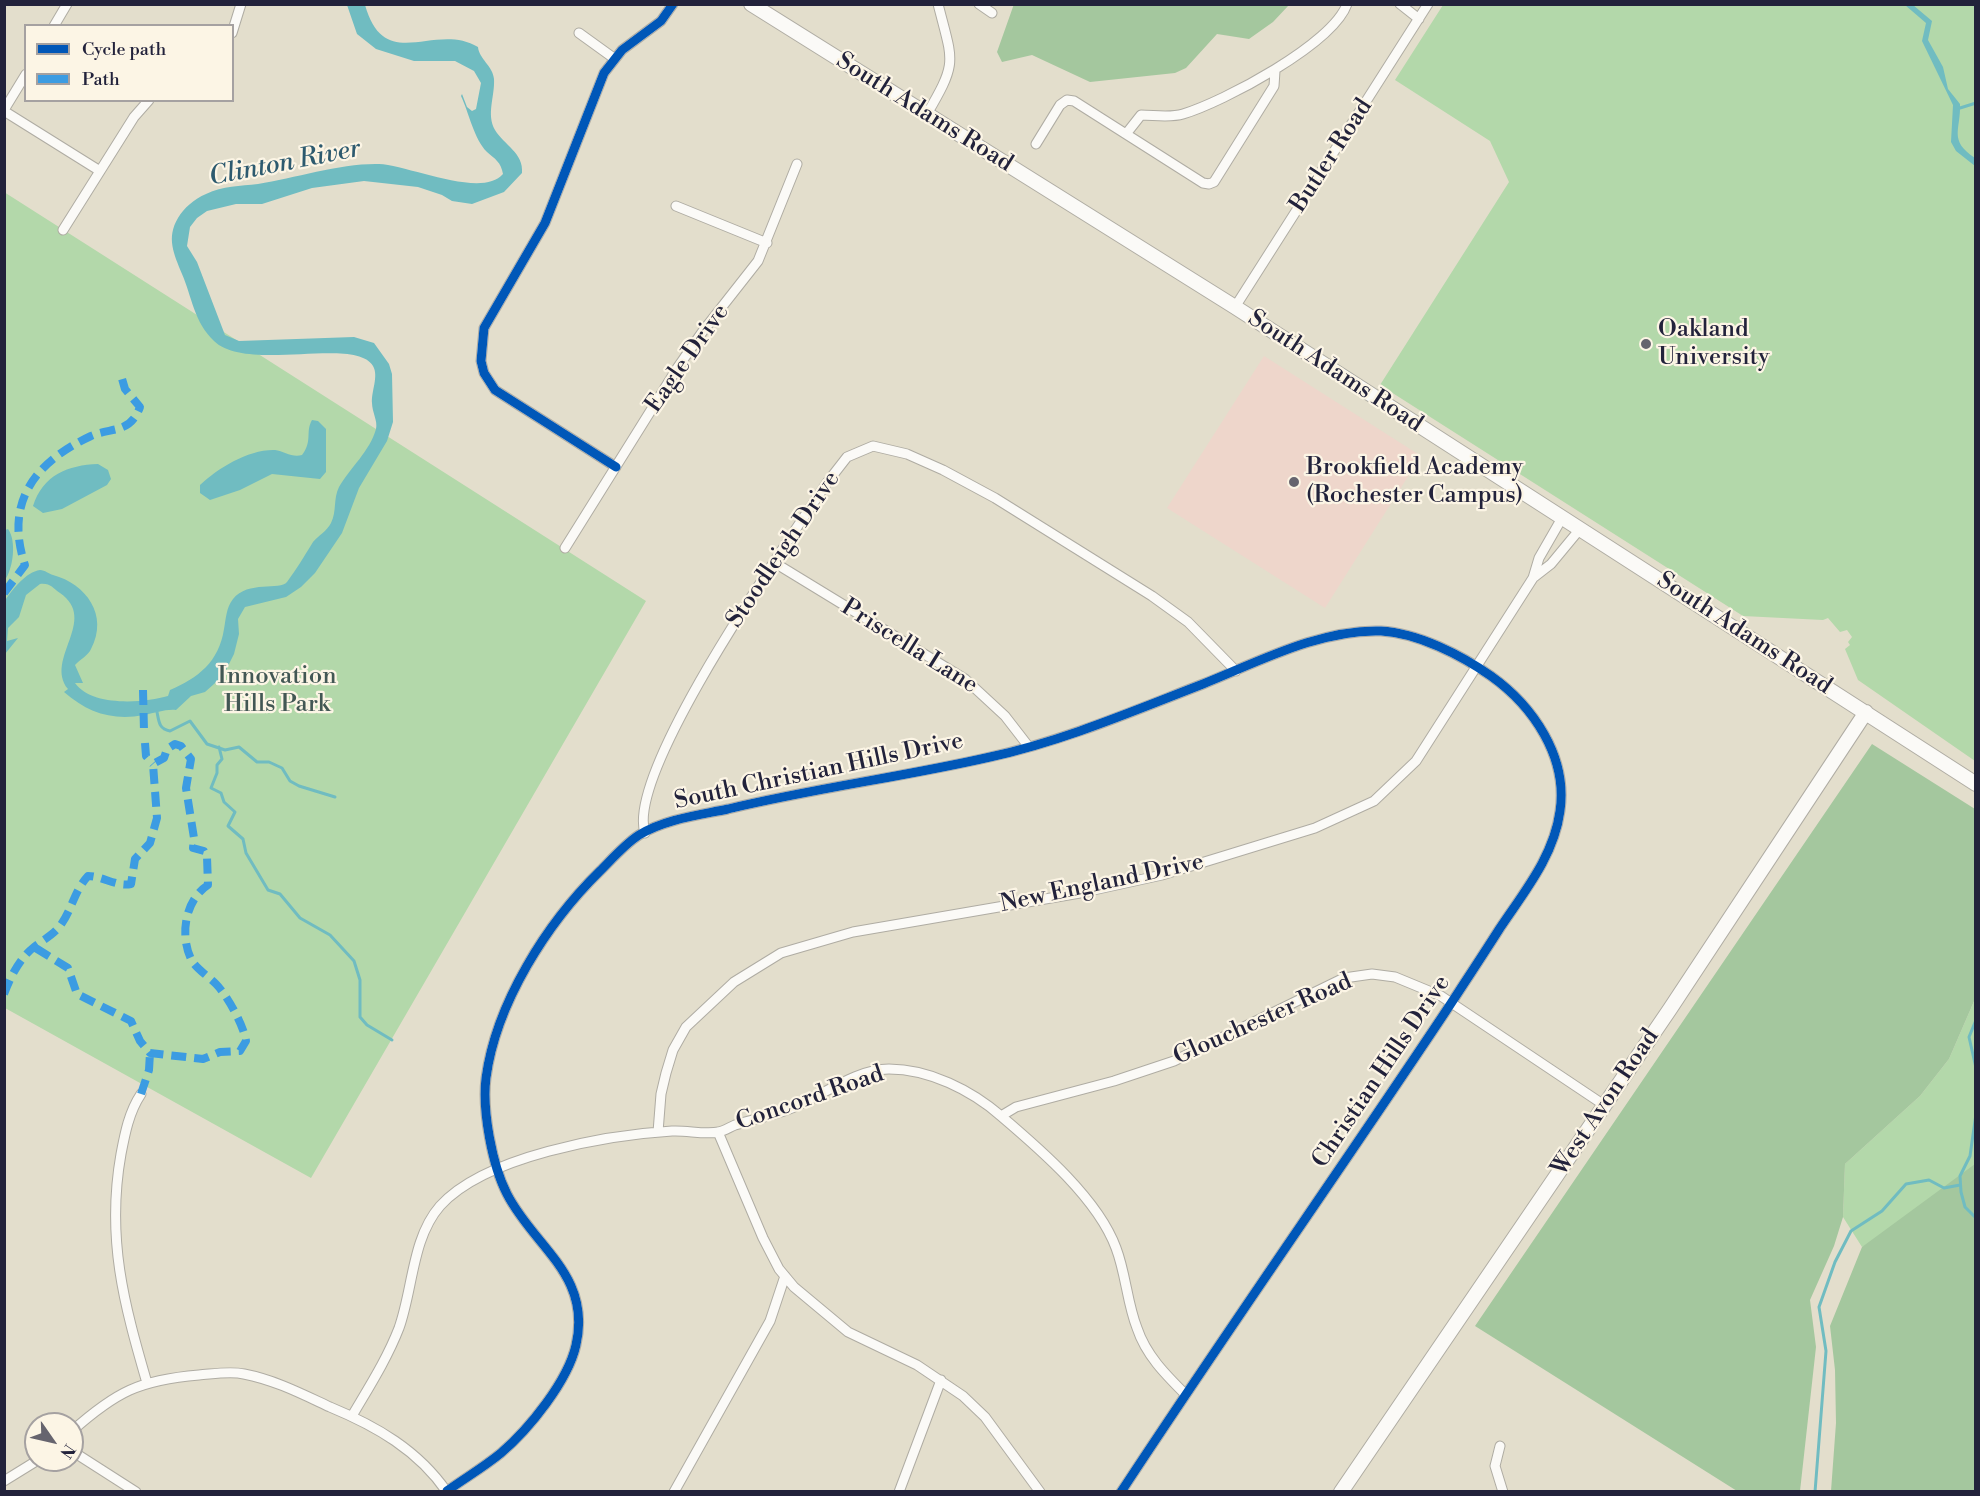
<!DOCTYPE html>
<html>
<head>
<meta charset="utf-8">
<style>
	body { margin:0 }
	#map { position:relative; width:1980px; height:1496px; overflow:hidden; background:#e3decc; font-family:"Libre Bodoni",serif }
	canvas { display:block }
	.frame { position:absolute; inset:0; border:6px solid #22223b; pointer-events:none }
	.legend { position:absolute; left:24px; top:24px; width:210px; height:78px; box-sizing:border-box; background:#fcf5e5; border:2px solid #a5a1a1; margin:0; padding:8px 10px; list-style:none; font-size:18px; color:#22223b }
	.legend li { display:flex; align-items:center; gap:12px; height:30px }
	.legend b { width:30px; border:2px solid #a5a1a1 }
	.north { position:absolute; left:24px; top:1412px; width:60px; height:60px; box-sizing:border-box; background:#fcf5e5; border:2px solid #a5a1a1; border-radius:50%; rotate:124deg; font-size:16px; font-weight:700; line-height:24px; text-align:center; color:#22223b }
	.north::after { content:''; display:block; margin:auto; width:21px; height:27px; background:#66646e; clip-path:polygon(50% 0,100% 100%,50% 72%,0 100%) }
</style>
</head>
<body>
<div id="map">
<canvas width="1980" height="1496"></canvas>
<div class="frame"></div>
<ul class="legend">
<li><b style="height:8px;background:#0057b8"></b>Cycle path</li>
<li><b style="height:8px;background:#3c9ce2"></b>Path</li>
</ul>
<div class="north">N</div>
</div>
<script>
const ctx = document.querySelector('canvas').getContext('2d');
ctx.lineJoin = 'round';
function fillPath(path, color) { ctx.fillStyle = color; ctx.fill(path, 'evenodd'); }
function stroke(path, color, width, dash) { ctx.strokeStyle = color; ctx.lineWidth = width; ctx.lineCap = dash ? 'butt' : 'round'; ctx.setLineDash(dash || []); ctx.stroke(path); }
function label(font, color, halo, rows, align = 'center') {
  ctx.font = font + ' "Libre Bodoni",serif'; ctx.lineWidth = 4.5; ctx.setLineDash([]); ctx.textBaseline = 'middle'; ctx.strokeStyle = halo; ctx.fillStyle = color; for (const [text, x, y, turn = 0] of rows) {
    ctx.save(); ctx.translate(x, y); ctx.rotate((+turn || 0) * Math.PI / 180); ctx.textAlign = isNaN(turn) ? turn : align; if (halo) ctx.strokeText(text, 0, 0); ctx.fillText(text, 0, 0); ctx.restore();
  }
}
fillPath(new Path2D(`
	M1264,356L1421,456L1325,608L1167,508Z`), '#eed6cb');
fillPath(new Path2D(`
	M1443,5H1975V761L1858,680L1845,649L1850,645L1848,642L1852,637L1847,630L1840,632L1828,618L1823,620L1743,616L1380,385L1509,182L1490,141L1395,80Z
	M4,192L646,601L311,1178L5,1008Z
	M1975,999V1246L1911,1230L1862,1247L1843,1217L1845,1164L1920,1096L1949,1059Z`), '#b3d8aa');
fillPath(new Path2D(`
	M1014,4H1289V5L1273,22L1249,39L1217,34L1186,68L1175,73L1090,82L1032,55L1002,62L997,52Z
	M1872,744L1975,809V999L1949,1059L1920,1096L1845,1164L1843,1217L1834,1246L1810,1300L1816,1347L1800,1491H1737L1475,1326Z
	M1975,1164V1491H1831L1836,1423L1835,1370L1830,1326L1862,1247Z`), '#a4c79e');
fillPath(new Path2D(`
	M347,5H365C385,75 434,21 478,47C479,59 493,66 494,79C495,97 486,114 495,130C504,145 524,153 522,173L504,192L472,204L452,201L442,195L418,187L364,181L312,188L262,204H236L207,211L197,218L190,227L187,246L197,262L225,335L239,341L354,337L374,343L389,364L392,374L393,422L387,441L359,488L342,533L315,573L301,587L286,597L245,607L238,619L239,634L234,654L223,676L205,692L191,696L176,710C165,709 156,713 144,715C113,721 88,713 64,692L68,689C44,659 99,620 60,593C52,588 51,583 40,584L26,595L19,617L8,628L7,641L18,638L5,654C4,644 1,606 6,599C13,589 26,572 40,570C45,570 49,574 53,575C86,584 109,615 91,649C88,656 80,659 75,665L83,683H75C92,707 144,703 168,696L170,690C198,678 219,662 224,629C226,619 226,608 233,599C248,580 280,591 287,582C296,570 305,555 313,542C319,535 327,531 331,523C337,511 333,499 339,487C350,468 370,451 376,429C378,421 372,412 372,403C371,392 379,376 373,366C355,336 247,373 214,341C194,322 192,297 182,274C174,254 166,238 178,218C184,208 194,199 206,194C223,186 240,186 258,184C295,178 342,163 379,164C408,165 482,199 503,174C501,162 495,159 487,152C474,139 469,113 461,96L462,94L467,107L472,111L476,109L481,83L474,71L455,61H414L376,49L357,34Z
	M1905,5H1913L1932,21L1928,40L1943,67L1948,89L1960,104C1961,130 1948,140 1975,158V166L1956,151L1951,142L1953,105L1922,41L1926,23Z
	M312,420L318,421L326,429V472L320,479L272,474L240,490L210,500L200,493V485C218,468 249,449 275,450C284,451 292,458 302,455C313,441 305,432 312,420Z
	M98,464L108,470L111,479L107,485L62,509L43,513L33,506C43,475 68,465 98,464Z
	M8,529C17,541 13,569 5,580V530Z`), '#70bcc1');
stroke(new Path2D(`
	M1960,108L1976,103
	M157,712C159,722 159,729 170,731L190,721L207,744L225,750L239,747L257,762H269L282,768L290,781L299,786L335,797
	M219,747L222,759L217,765V773L211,788L221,793L224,802L235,812L228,826L243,839L246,853L268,890L280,894L300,918L330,935L354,961L360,980V1017L367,1025L392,1040
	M1976,1020L1969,1037L1976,1068
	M1976,1114L1970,1156L1960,1176L1961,1192L1965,1207L1976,1218
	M1815,1492L1826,1351L1819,1307L1835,1262L1851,1231L1882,1211L1906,1184L1929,1180L1944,1188L1960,1185`), '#70bcc1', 3);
const street = new Path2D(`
	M979,4L992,13
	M1400,4L1419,19
	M54,26L67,4
	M232,33L241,4
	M579,33L615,59
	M4,110L26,74
	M4,111L100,171
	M927,114C958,61 953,63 938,4
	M1126,134L1141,115C1154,115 1170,118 1183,114C1223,102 1333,44 1347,4
	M1036,144L1060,105L1067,100L1074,101L1203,183L1209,184L1214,182L1274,86L1275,71
	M676,206L767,243
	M63,230L134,117L149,100
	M1235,307L1428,4
	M616,467L495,390L484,373L481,361L484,328L545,223L604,73L622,50L661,21L673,4
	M565,548L678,367L703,331L758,261L797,164
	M775,563L965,679L1005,716L1029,747
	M1533,578L1551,564L1580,529
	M645,833C625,772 788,542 826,484L847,457L873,446L907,454L943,470L995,498L1152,596L1188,622L1236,671
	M141,1094C129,1112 125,1133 121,1154C106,1238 124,1304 147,1383
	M1001,1116L1016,1107L1114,1081L1174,1061L1344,978L1372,974L1395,977L1441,996L1604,1105
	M658,1132L661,1094L666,1073L673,1050L686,1027L734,982L781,953L853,932L1080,893L1162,875L1315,828L1374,801L1416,761L1533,578L1539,558L1562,518
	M718,1132L763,1238L779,1269L794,1287L848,1332L917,1365L963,1396L985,1417L1040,1492
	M352,1416C369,1387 387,1359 399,1328C413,1289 412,1238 440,1206C485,1156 607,1135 672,1131C687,1130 704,1135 719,1132C724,1131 730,1127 735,1125C754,1119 773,1116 792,1108C822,1096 856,1069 889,1069C929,1069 971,1090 1001,1116C1041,1150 1098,1199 1116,1248C1126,1274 1127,1303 1137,1328C1146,1355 1165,1374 1185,1394
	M72,1431C116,1392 139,1380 199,1375C213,1374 230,1371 244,1374C275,1380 302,1394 330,1407C376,1426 418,1450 447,1492
	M1500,1446L1495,1466L1503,1492
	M72,1451L136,1492
	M4,1481L38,1460
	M447,1491C465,1478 484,1467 501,1453C529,1429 568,1381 576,1345C592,1275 534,1247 507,1194C492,1165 482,1110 486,1078C496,1003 547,923 600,871C612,859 625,844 639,835C665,819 700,815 728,809C815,788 903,777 990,757C1063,741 1133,711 1203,684C1258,662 1320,629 1381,631C1418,633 1461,655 1491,676C1533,706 1568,757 1560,811C1554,856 1524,892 1500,928C1481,958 1461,988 1442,1017C1336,1176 1226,1332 1121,1492
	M674,1492L770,1321L785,1276
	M899,1492L941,1380`);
const secondary = new Path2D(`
	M751,4L1235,307L1976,784
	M1341,1492L1670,1009L1866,712`);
stroke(street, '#afaca3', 11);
stroke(secondary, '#afaca3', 16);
stroke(street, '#fbfaf7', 9);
stroke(secondary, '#fbfaf7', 14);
stroke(new Path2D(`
	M4,593L25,565C4,502 35,462 91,436C112,427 130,434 140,407L125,389L120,372
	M143,690L144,731
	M145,743L146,756L153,764
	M4,994C11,976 19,959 34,947C43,940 53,935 60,926C72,910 74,891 88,876C102,876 117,887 131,884L135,859L150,843L157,818L153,764L164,758L167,749L175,744L181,746L191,759L186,788L194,838L193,848L204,851L207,857L208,885C185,900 179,936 192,961C197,969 209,977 216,984C227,995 244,1026 246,1041L240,1051L220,1052L203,1059L150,1053L140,1041L131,1021L77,994L68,968L34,947
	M141,1094L149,1070L150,1053`), '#3c9ce2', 8, [15, 8]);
stroke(new Path2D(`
	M616,467L495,390L484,373L481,361L484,328L545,223L604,73L622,50L661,21L673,4
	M447,1491C465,1478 484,1467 501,1453C529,1429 568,1381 576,1345C592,1275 534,1247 507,1194C492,1165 482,1110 486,1078C496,1003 547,923 600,871C612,859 625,844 639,835C665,819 700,815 728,809C815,788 903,777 990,757C1063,741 1133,711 1203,684C1258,662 1320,629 1381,631C1418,633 1461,655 1491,676C1533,706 1568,757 1560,811C1554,856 1524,892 1500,928C1481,958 1461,988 1442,1017C1336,1176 1226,1332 1121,1492`), '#0057b8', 9);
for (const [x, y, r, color] of [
	[1646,344,6,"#66646e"],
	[1294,482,6,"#66646e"]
]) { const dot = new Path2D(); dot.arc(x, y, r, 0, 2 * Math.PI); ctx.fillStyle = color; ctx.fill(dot); stroke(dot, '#fcf5e5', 2); }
label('24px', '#22223b', '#fcf5e5', [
	["South Adams Road",924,113,32],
	["Butler Road",1332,156,-57],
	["Eagle Drive",688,359,-55],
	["South Adams Road",1335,372,33],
	["Stoodleigh Drive",784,550,-56],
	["South Adams Road",1744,634,33],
	["Priscella Lane",909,647,32],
	["South Christian Hills Drive",819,772,-12],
	["New England Drive",1102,884,-12],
	["Glouchester Road",1263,1020,-24],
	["Christian Hills Drive",1382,1072,-56],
	["Concord Road",810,1099,-19],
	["West Avon Road",1606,1103,-56]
]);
label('24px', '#22223b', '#fcf5e5', [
	["Oakland",1658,330],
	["University",1658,358],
	["Brookfield Academy",1306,468],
	["(Rochester Campus)",1306,496]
], 'left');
label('24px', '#425754', '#fcf5e5', [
	["Innovation",277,677],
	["Hills Park",277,705]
]);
label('italic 26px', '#2d5a6f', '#fcf5e5', [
	["Clinton River",285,164,-11]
]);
</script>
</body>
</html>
